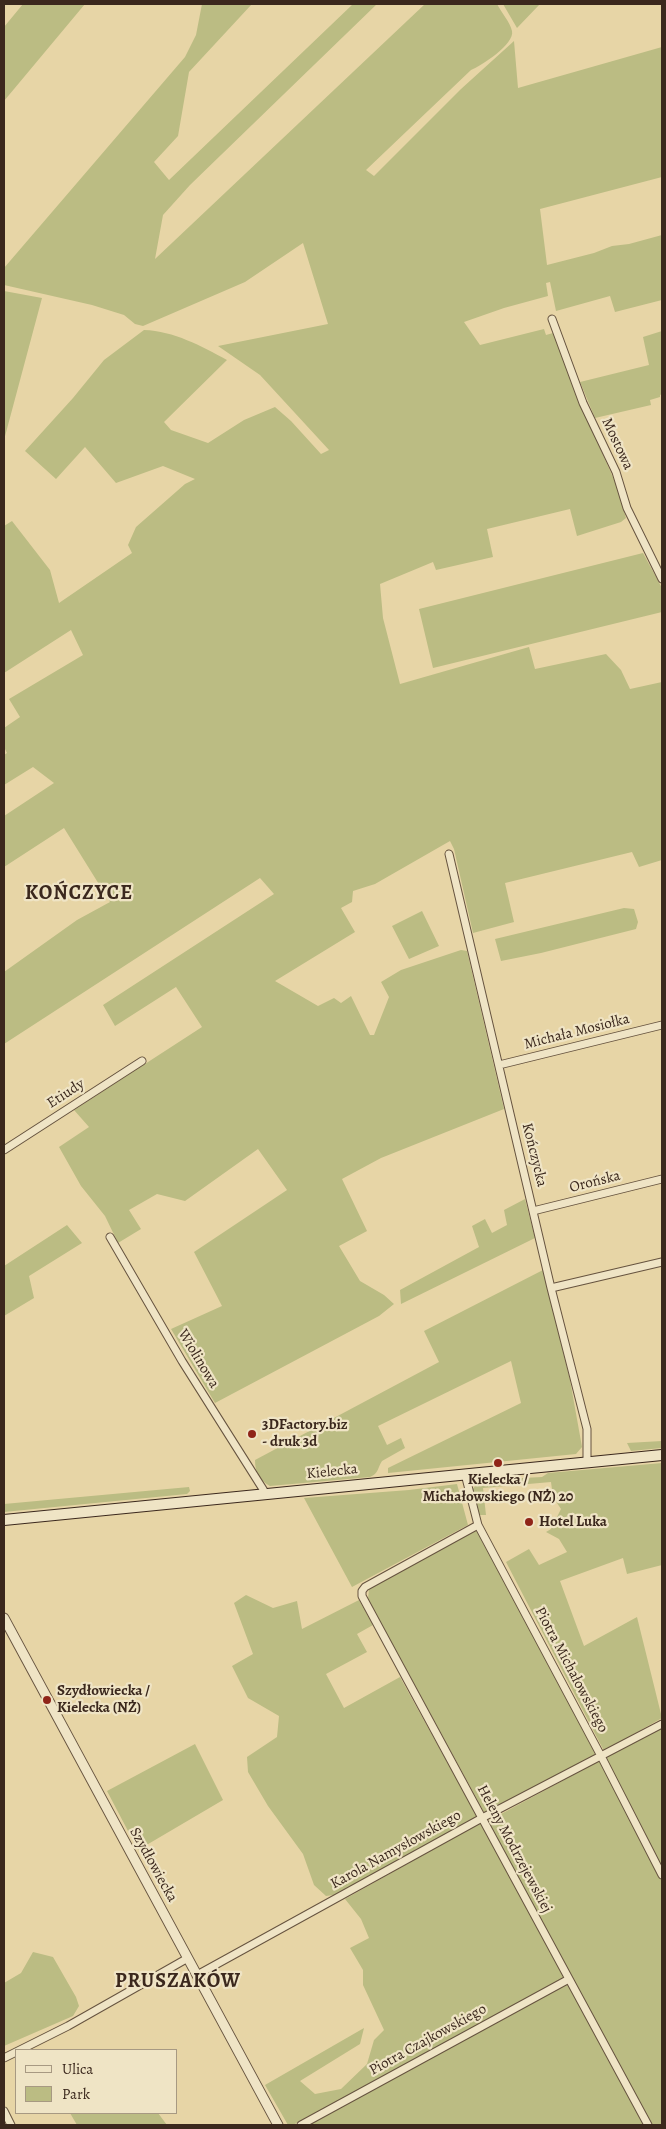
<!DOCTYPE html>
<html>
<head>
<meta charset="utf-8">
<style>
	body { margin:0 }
	#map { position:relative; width:666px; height:2129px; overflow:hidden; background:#e7d5a6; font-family:Alegreya,serif }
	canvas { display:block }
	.frame { position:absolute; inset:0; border:5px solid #3b281d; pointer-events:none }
	.legend { position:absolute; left:15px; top:2049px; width:162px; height:65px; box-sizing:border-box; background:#efe4c5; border:1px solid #a79982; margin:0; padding:6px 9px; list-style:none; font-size:15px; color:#3b281d }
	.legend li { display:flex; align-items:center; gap:10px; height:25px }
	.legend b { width:25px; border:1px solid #a79982 }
</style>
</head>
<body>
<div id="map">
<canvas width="666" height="2129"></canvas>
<div class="frame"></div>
<ul class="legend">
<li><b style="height:6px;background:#efe4c5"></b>Ulica</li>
<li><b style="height:14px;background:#bbbc83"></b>Park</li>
</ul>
</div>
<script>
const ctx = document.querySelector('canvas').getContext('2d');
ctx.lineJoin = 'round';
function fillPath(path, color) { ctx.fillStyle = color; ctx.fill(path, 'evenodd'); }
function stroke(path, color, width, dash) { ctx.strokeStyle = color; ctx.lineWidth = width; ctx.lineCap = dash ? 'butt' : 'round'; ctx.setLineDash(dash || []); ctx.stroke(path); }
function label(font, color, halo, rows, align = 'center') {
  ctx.font = font + ' Alegreya,serif'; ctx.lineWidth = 4.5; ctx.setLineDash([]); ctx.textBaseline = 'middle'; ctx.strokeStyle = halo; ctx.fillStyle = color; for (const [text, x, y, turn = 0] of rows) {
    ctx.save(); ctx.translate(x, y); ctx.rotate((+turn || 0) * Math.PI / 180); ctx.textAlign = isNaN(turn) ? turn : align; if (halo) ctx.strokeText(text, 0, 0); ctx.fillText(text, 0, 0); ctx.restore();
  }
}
fillPath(new Path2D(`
	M23,4H85L4,101V27Z
	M202,4H252L189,72L178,136L154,162L169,180L353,4H377L190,185L163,215L155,259L425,4H497C501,12 510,22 512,31C515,44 481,66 471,70L366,170L374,176L461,89L514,41L518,88L662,47V177L540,209L547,265L594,253L612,246L629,244L662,235V300L615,312L610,296L556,311L550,282L546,283L548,296L504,308L464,322L480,345L544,329L546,335L553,333L576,394L616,484L626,518L621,522L577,536L570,509L487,529L493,557L436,570L433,562L380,584L383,618L400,684L529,647L535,669L606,654L621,670L630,689L662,682V860L639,867L632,852L505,883L514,922L473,933L454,849L450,841L375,884L353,891L352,902L341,908L355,932L275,981L318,1006L334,998L341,1003L351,996L370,1035H374L389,997L381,982L401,970L461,950L467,951L504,1109L381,1158L342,1179L367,1231L339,1246L360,1281L384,1295L394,1304L379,1316L215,1403L171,1329L222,1306L194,1252L287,1190L258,1149L185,1201L157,1194L129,1210L141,1229L118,1243L105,1216L81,1186L59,1147L89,1127L74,1110L202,1027L176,987L115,1026L103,1005L274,894L260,878L4,1044V972L77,920L110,902L64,828L4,867V816L54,783L33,767L4,785V755L7,753L4,747V728L20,717L9,699L83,655L71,630L4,673V526L12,521L50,570L59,603L132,553L128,545L136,527L185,484L195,479L163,466L116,483L85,447L56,479L25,451L73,398L104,360L144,330C174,331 201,346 227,360L164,422L171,430L208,443L244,420L275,407L291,421L321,454L329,450L260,375L218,346L328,324L303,243L245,282L143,326L135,324L124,315L92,305L4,285V268L185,57L196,35Z
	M503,4H540L517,28Z
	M4,291L42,298L4,440Z
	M662,331V394L660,395V397L650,400L651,405L595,418L580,382L649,365L643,337Z
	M643,553L662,588V612L433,668L419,609Z
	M624,908L634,909L638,922L636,929L541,953L501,961L495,939Z
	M422,911L439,946L409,959L392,926Z
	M525,1199L535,1238L401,1304L400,1290L479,1247L472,1226L485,1219L492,1233L507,1225L504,1210Z
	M67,1225L82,1243L29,1276L34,1298L4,1316V1266Z
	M543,1270L570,1380L582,1447L576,1454L388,1473V1468L521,1403L511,1361L378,1426L387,1445L401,1438L405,1448L382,1461C377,1469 379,1473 370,1477L270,1486C259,1480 255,1472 255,1460L439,1362L424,1331Z
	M662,1441V1448L631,1451L627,1443Z
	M662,1463V1565L627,1574L623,1558L560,1581L584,1646L637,1617L662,1718L604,1751L506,1562L529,1549L539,1565L567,1552L559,1539L546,1532L551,1529L561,1509L553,1497L551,1482L483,1488L486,1515H478L473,1489L477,1483L483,1480L542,1477L548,1473Z
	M457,1484L468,1525L352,1587L304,1498L409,1490Z
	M189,1487L190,1491L187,1494L4,1512V1504Z
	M477,1528L596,1755L485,1814L368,1599L369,1589Z
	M246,1595L273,1608L297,1601L302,1629L359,1600L373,1625L357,1634L367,1652L326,1674L344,1708L400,1677L478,1818L341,1894L326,1896L314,1885L303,1854L268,1806L248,1772L247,1757L277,1737L279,1716L248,1698L232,1666L253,1654L234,1603Z
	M662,1727V2125H309L572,1981L488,1823L490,1820Z
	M195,1744L223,1800L138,1850L107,1791Z
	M480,1823L565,1977L293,2125H288L265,2085L364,2028L360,2044L300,2081L315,2094L341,2089L367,2064L374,2040L384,2030L363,1985V1970L350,1948L369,1938L361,1919L345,1899Z
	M33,1952L53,1957L76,1997L79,2006L73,2016L4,2046V1983L21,1973Z
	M70,2113H158L167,2125H77Z`), '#bbbc83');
const minor = new Path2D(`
	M552,319L583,403L616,472L627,508L662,579
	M449,854L551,1288L587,1429V1463
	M499,1065L662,1025
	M4,1150L142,1061
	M533,1211L662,1179
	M110,1237L182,1361L266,1494
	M551,1288L662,1262
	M465,1474L478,1525L601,1756L662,1875
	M478,1525L365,1587L362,1591V1596L648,2125
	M197,1975L482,1818L662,1724
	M4,2058L68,2026L188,1958
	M4,2111L11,2125
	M301,2125L569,1979`);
const tertiary = new Path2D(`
	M4,1618L278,2125`);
const secondary = new Path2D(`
	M4,1520L662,1455`);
stroke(minor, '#66533f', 9);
stroke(tertiary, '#66533f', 11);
stroke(secondary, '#3b281d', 12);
stroke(minor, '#efe4c5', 7);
stroke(tertiary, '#efe4c5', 9);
stroke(secondary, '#efe4c5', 10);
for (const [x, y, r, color] of [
	[252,1434,5,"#8f2418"],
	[498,1463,5,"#8f2418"],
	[529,1522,5,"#8f2418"],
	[47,1700,5,"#8f2418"]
]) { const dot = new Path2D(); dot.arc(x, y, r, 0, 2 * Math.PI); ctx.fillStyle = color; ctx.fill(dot); stroke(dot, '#efe4c5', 2); }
label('15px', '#3b281d', '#efe4c5', [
	["Mostowa",617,444,65],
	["Michała Mosiołka",577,1032,-14],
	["Etiudy",66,1094,-33],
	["Kończycka",534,1155,76],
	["Orońska",595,1182,-14],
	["Wiolinowa",198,1359,59],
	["Kielecka",332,1472,-6],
	["Piotra Michałowskiego",571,1670,62],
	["Heleny Modrzejewskiej",514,1849,62],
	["Karola Namysłowskiego",396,1850,-29],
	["Szydłowiecka",153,1865,61],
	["Piotra Czajkowskiego",428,2040,-29]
]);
label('bold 15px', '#3b281d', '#efe4c5', [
	["3DFactory.biz",262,1425],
	["- druk 3d",262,1442],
	["Kielecka /",498,1480,"center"],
	["Michałowskiego (NŻ) 20",498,1497,"center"],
	["Hotel Luka",539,1522],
	["Szydłowiecka /",57,1691],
	["Kielecka (NŻ)",57,1708]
], 'left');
ctx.letterSpacing = '1px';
label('bold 20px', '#3b281d', '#efe4c5', [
	["KOŃCZYCE",79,894],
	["PRUSZAKÓW",178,1982]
]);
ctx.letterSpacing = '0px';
</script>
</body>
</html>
